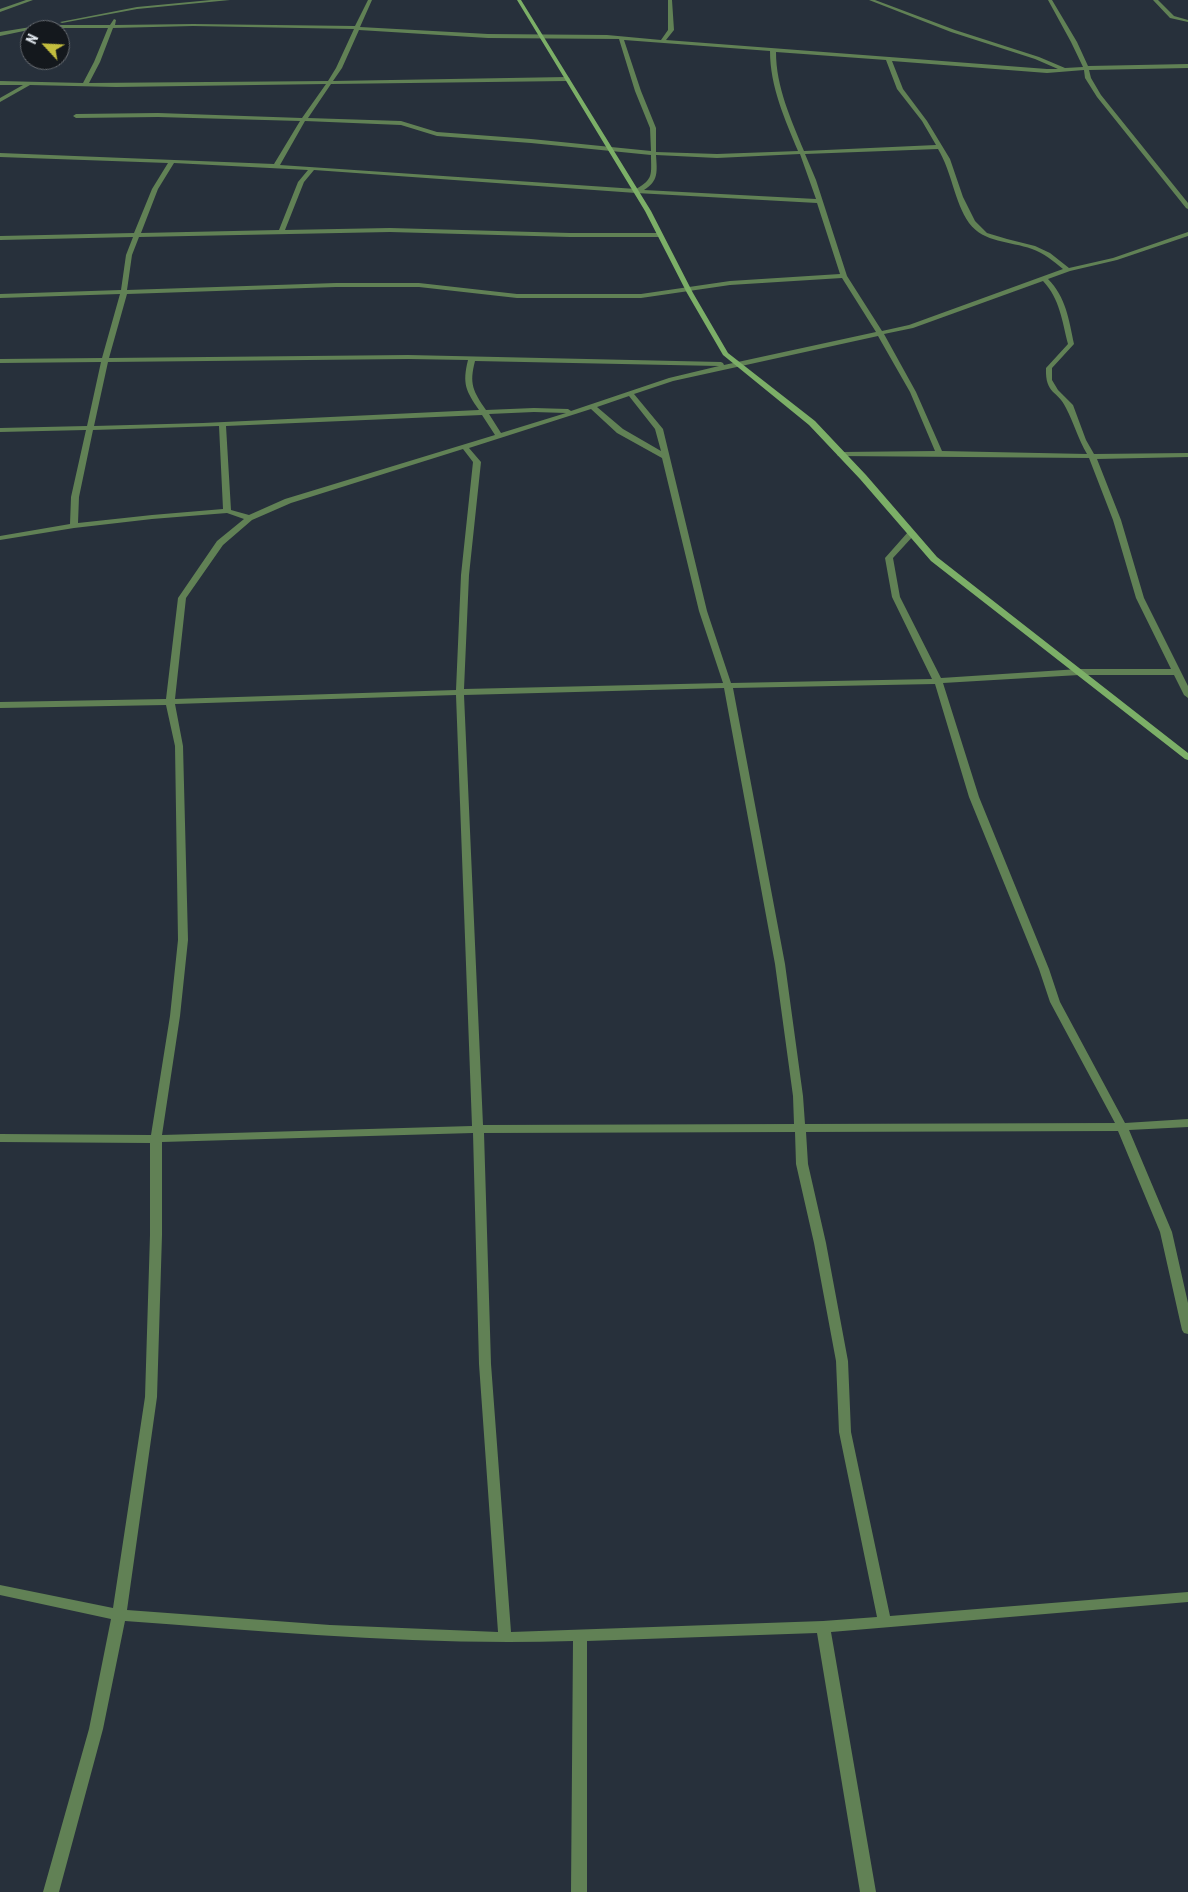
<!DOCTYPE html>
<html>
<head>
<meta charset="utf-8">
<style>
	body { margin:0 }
	#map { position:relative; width:1188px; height:1892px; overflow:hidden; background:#27303b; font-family:"Roboto Condensed",sans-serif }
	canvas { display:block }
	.north { position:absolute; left:20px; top:20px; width:50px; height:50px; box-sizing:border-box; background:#14181d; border:1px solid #686c72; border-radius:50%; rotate:295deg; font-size:14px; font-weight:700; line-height:20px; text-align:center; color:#e5ebf2 }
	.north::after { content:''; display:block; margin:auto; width:18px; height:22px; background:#c3bd3e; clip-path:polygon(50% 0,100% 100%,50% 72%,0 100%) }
</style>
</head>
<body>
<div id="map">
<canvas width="1188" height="1892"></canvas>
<div class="north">N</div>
</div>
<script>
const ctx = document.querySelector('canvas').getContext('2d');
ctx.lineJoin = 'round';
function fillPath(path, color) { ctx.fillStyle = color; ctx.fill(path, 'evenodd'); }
fillPath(new Path2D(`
	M26,0H33L0,12V9Z`), '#618155');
fillPath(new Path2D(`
	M211,0H230L137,9L62,23L60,22L137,7Z
	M368,0H372L360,27L488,34L607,35L661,40L668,30V0H672L674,30L666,40L1047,69H1058L1035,59L951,32L869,0H875L955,30L1039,57L1065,68L1083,67L1071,42L1048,0H1052L1077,42L1088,66L1188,64V68L1089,70L1091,78L1101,95L1188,203V209L1186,208L1097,97L1085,78L1084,70L1047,73L892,61L903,89L927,121L950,159L963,197L975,221L987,233L1007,239L1035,246L1050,253L1069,268L1113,258L1188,232V236L1117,260L1070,271L1048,279C1066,297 1069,320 1074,344L1052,368V380L1058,390L1073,405L1086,440L1094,454L1188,453V457L1097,459L1121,520L1144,598L1188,686V698L1184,695L1174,675H1079L943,683L979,797L1049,969L1060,1002L1125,1123L1188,1119V1127L1129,1130L1172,1232L1188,1303V1334L1184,1333L1182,1330L1160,1232L1118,1131L806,1132L808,1164L826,1243L848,1361L851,1432L890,1616L1188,1592V1602L831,1632L876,1892H860L817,1633L587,1641V1892H571L573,1641C423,1646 274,1632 125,1621L103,1729L59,1892H43L89,1729L111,1619L0,1595V1585L113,1608L145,1397L150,1235V1143L0,1142V1134L151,1135L170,1016L178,940L175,746L166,705L0,708V702L166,699L178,598L217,541L244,519L227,513L152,519L74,528L0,540V536L70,524L71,497L86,430L0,432V428L87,426L101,362L0,363V359L102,358L120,294L0,298V294L121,290L126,255L133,237L0,240V236L134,233L152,189L168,163L0,157V153L274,164L300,121L158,117L76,118L73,116L76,114L158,113L302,118L326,84L116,87L30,85L0,102V98L23,85H0V81L83,83L94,62L108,28H38L0,36V32L43,25H110L114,19L116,20L115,25L193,24L355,26ZM193,26L354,29L336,68L328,81L89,83L100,62L113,28ZM359,30L488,38L619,39L635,91L650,128L651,151L531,139L437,132L401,121L308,118L331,84L567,81L570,79L567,77L333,81L342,68ZM624,40L770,51C770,87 785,119 798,151L717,154L656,152V128L641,91ZM776,52L886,60L897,89L922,121L936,145L804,151C791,119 776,87 776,52ZM305,121L401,125L437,136L531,143L651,155C651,174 654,179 636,189L280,165ZM938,149C952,172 954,201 969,223C984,243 1010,241 1032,249C1044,253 1053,261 1063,269L909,325L882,331L847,276L816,180L805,154ZM800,154L816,199L644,190C659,181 657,171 656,155L717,158ZM174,163L308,170L298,182L279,230L141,233L158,189ZM314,170L636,193L817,203L840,274L730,281L641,294H517L419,283H336L127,290L132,255L139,237L390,232L570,237H660L663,235L660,233H570L390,228L285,230L304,182ZM842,278L876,332L724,365L723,363L721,362L408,355L109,358L127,294L336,287H419L517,298H641L730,285ZM1043,281C1060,299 1062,321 1068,344L1046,368C1045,395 1058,390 1066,408C1074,423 1078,439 1087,454L942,451L916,392L884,334L913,328ZM878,336L910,392L935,451L841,452L837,454L838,456L1089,458L1113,520L1136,598L1171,669H1079L941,678L900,597L893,558L915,534L911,532H908L885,558L892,597L932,679L731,683L707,611L663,429L634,394L673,381ZM408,359L468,360C462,384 466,391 479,410L203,423L94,426L108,362ZM475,361L719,366L669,378L571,411L568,409L534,408L486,410C473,391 469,384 475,361ZM629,396L655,429L661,451L623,429L597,407ZM591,409L617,433L662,458L699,611L723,683L464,689L469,575L481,462L469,448ZM534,412L566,413L501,433L489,414ZM482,415L495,435L285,499L249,515L231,510L226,426ZM219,426L223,509L152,515L78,523L79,497L93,430ZM463,449L473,462L461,575L456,690L175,699L186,598L223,545L252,520L291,503ZM935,684L969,797L1039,969L1050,1002L1115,1123L805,1124L803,1096L785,964L733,688ZM724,688L775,964L793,1096L794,1124L483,1125L464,695ZM456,695L472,1126L162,1135L180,1016L188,940L183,746L175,704ZM795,1132L796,1164L814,1243L836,1361L839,1432L877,1617L823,1621L511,1632L491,1364L484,1133ZM473,1133L479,1364L498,1632L330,1625L127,1610L157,1397L162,1235V1142Z
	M1153,0H1158L1174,16L1188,20V22L1170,18Z`), '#618155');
fillPath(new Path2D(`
	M517,0H521L651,211L693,293L728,353L815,421L866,475L937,557L1188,753V760L1185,759L931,561L860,479L809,425L723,355L687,293L645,211Z`), '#7caf67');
</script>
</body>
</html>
